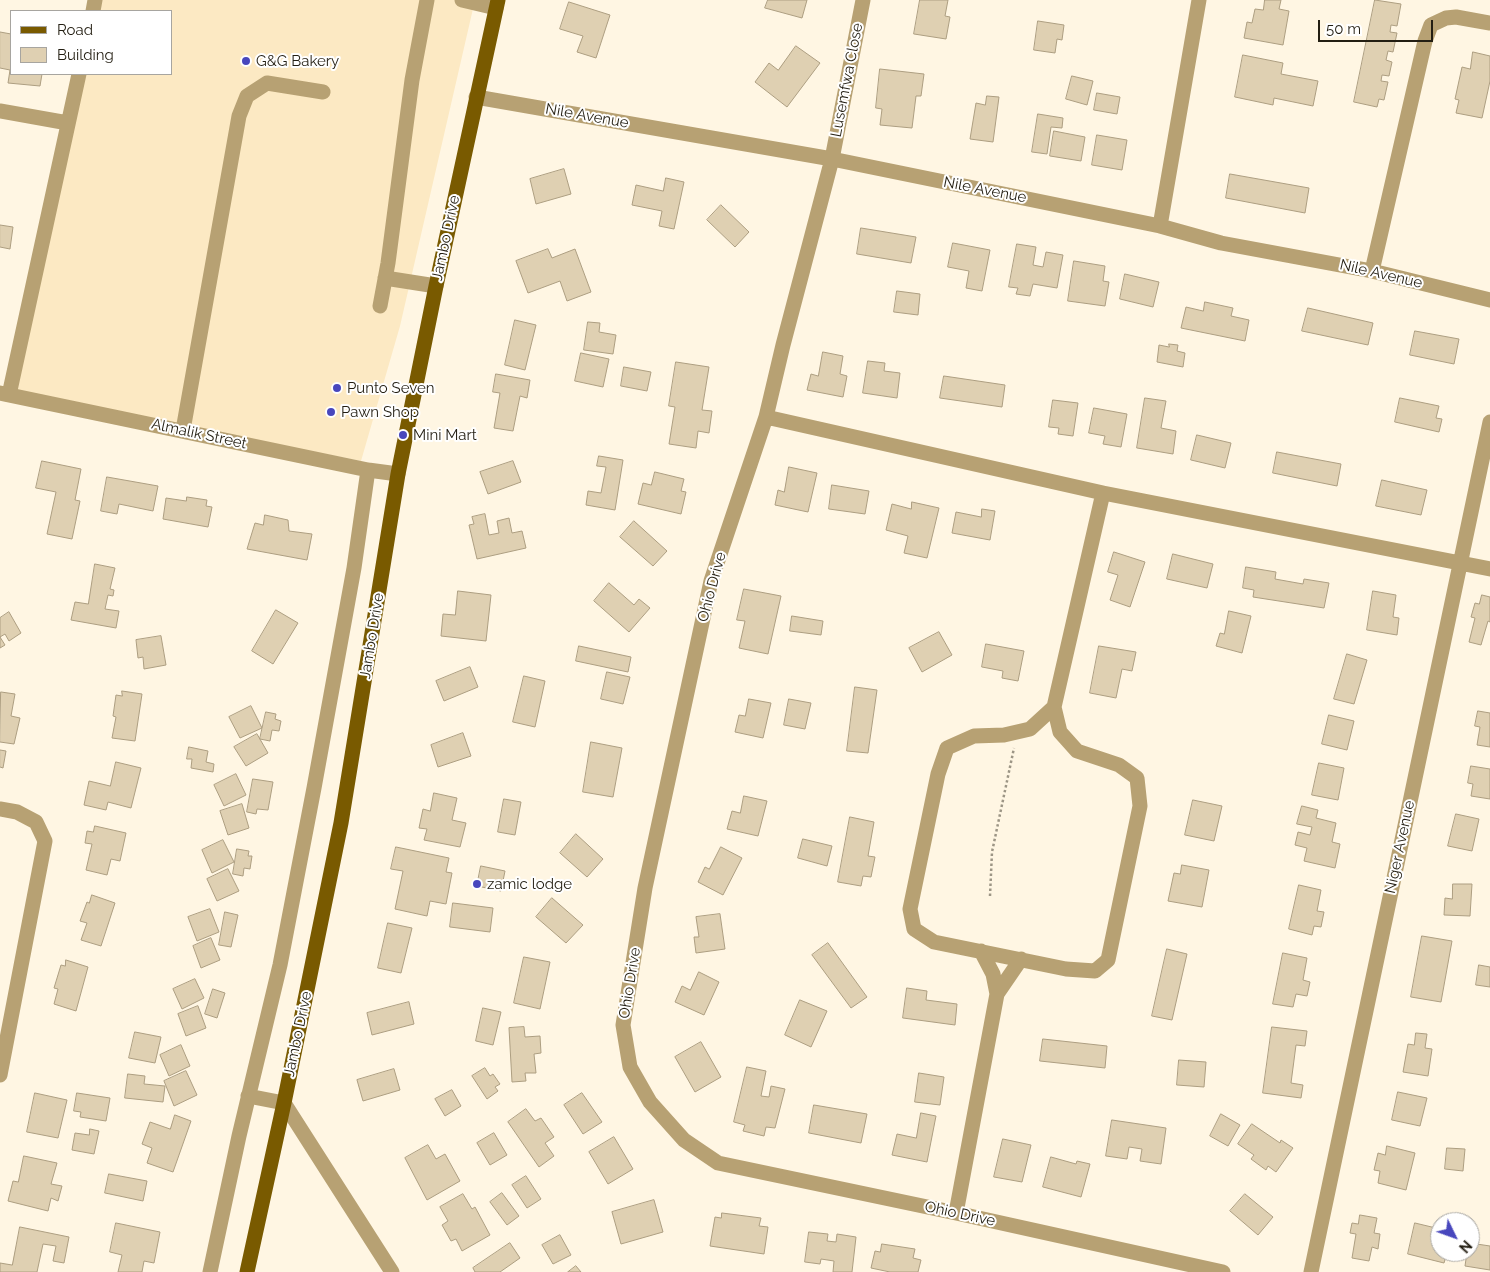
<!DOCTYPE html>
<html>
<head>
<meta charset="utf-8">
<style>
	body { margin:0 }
	#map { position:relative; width:1490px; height:1272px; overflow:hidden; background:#fff6e3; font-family:Raleway,sans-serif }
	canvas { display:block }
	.legend { position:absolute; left:10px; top:10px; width:162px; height:65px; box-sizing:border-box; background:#fff; border:1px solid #a7a5a0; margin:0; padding:6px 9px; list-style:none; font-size:15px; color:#231e12 }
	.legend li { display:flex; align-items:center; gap:10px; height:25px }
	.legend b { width:25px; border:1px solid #a7a5a0 }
	.north { position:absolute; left:1430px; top:1212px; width:50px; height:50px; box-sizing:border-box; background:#fff; border:1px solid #a7a5a0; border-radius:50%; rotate:132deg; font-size:14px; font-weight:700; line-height:20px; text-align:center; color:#231e12 }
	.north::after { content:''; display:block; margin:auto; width:18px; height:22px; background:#4847bd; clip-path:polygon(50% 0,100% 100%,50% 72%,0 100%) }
	.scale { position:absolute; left:1318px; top:20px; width:115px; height:22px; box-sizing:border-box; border:2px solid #231e12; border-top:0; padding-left:6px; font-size:15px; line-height:18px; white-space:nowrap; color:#231e12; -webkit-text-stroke:4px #fff; paint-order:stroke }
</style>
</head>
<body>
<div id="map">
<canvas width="1490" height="1272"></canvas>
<ul class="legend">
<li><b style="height:6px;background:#795a00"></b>Road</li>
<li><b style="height:14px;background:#dfd0b2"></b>Building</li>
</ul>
<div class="north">N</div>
<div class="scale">50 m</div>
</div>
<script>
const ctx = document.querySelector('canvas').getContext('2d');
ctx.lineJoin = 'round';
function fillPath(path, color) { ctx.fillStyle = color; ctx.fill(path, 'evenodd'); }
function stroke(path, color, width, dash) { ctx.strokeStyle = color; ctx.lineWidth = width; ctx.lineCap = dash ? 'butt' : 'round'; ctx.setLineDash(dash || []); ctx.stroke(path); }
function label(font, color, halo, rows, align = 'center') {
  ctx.font = font + ' Raleway,sans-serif'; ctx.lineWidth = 4; ctx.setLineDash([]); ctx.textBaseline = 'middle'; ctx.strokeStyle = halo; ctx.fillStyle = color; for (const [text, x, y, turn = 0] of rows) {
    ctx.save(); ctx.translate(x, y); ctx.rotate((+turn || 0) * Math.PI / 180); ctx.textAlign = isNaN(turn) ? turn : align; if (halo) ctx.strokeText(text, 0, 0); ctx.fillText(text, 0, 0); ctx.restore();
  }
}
fillPath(new Path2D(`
	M102,0H475L400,326L361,461L15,393L86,74H171V11H99Z`), '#fce9c3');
const building = new Path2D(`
	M768,0H807L802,18L765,8Z
	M920,0H948L945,16L950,17L946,39L914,34Z
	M1265,0H1281L1279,9L1289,11L1283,45L1244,38L1247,22L1252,23L1255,9L1263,10Z
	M1375,0L1401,4L1397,26L1391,25L1390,32L1397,33L1393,52L1388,51L1386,60L1392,62L1389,76L1382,75L1381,81L1388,82L1384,100L1379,99L1377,107L1354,102Z
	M569,2L610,15L596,58L577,52L583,36L560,29Z
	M1038,21L1064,25L1062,40L1057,39L1055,53L1034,50Z
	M0,32L11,34V74H42L40,86L8,83L10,70L0,68Z
	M796,46L820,63L787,107L755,82L769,63L778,70Z
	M1473,52L1490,56V81L1482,118L1456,113L1459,100L1455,99L1462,67L1470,69Z
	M1243,55L1283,63L1281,74L1318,81L1313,106L1274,98L1273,105L1235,97Z
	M880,69L924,74L921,96H916L912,128L880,125L882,109L876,108Z
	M1072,76L1093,81L1087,105L1066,99Z
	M1097,93L1120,97L1117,114L1094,110Z
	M987,96L999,97L993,142L970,139L976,103L985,105Z
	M1038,114L1063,118L1062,128L1051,127L1047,154L1032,152Z
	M1054,131L1085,137L1081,161L1050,156Z
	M1097,135L1127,140L1122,170L1092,165Z
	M564,169L571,194L536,204L530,179Z
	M1230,174L1309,188L1305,213L1226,198Z
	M666,178L684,182L674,229L659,226L662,211L632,205L636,185L663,191Z
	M721,205L749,232L735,247L707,220Z
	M0,225L13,227L10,249L0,247Z
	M861,228L916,237L911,263L857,254Z
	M953,243L990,250L982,291L966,288L969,271L948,267Z
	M1017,244L1036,247L1033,265L1043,267L1046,252L1063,255L1057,288L1033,284L1030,296L1016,294L1018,288L1009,287Z
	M548,249L552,258L575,249L591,292L567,301L560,281L528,293L516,261Z
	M1074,261L1105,266L1103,281L1109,282L1105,306L1068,301Z
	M1125,274L1159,282L1153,307L1120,299Z
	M897,291L920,294L918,315L894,312Z
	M1205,302L1233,308L1231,316L1249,320L1245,341L1181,328L1186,307L1203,311Z
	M1308,308L1373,323L1368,345L1302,331Z
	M515,320L536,325L525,370L505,365Z
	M588,322L600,323L599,332L616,335L613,354L584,350Z
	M1415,331L1459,339L1454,364L1410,355Z
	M1169,344L1178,345L1177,351L1185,353L1183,367L1157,362L1159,345L1169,347Z
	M823,352L843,356L840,374L847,376L843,397L807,390L811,374L818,376Z
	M581,353L609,359L603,387L575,381Z
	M868,361L885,363L884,371L900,373L897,398L863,393Z
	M676,362L709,367L702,410L712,411L709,433L698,431L696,448L669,444L675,407L669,406Z
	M624,367L651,372L647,391L621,386Z
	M496,374L530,380L527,398L520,396L513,431L494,428L500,393L493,392Z
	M944,376L1005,385L1002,407L940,398Z
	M1145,398L1166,401L1161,428L1176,431L1173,454L1137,448Z
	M1400,398L1439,406L1436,418L1442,419L1439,432L1395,422Z
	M1053,400L1078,403L1073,436L1058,434L1059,428L1049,427Z
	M1094,408L1127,414L1121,447L1103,444L1105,436L1089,433Z
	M1197,435L1231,443L1225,468L1191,460Z
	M1277,452L1341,464L1337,486L1273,473Z
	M599,456L623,460L615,510L586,505L588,491L601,493L606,467L597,466Z
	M42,461L81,469L75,500L80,501L72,539L47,534L56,492L36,488Z
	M513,461L521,482L488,494L480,472Z
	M789,467L817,473L808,512L775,505L778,490L784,492Z
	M655,472L684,479L681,491L686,492L681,514L638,504L643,483L651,485Z
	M107,477L158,486L153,511L119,504L117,514L101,511Z
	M1382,480L1427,490L1421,515L1376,506Z
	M832,485L869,491L865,514L829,509Z
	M187,497L207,500L206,506L212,507L208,527L163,519L166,498L186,501Z
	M912,502L939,508L927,558L904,553L908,536L886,530L892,504L911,509Z
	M982,509L995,511L990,540L952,533L956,512L981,517Z
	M485,514L489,535L499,533L497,521L509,518L512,533L522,531L526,548L477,559L469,525L474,524L472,517Z
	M265,515L288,520L289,531L312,534L307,560L247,549L255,523L263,525Z
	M634,521L667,551L653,566L620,537Z
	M1114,552L1145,562L1130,607L1110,600L1118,575L1108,572Z
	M1173,554L1213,564L1207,588L1167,579Z
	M95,564L115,568L110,589L114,590L113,596L108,595L105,609L119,611L116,628L71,620L75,602L88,604Z
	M1246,567L1276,572L1275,579L1303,584L1304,579L1329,583L1324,608L1253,597L1254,590L1243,588Z
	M609,583L634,605L639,599L650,608L629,632L594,601Z
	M744,589L781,596L768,654L739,648L745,621L737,620Z
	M458,591L491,595L486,641L441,636L443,614L455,615Z
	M1373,591L1396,595L1393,617L1399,618L1397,635L1367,630Z
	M1482,595L1490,597V622L1488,621L1481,645L1469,642L1475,618L1471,617L1475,603L1479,604Z
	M276,610L298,623L273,664L252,651Z
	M1229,611L1251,616L1242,653L1216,646L1220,633L1224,634Z
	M9,612L21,633L9,641L5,634L0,637L5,645L0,648V618Z
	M792,616L823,621L821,635L790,631Z
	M939,632L952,655L922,672L909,648Z
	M161,636L166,665L144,669L143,657L138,658L136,640Z
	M986,644L1024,651L1018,681L1002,678L1003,671L982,667Z
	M579,646L631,657L628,672L576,661Z
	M1099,646L1136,652L1132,671L1122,669L1116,698L1090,693Z
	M1347,654L1367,660L1354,704L1334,699Z
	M470,667L478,687L444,701L436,681Z
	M607,672L630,677L623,704L601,699Z
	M524,676L545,681L535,727L513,722Z
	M855,687L877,690L868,753L847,751Z
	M122,691L142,694L135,741L112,738L116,717L113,716L116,695L122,696Z
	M1,692L15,694L11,716L20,718L14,744L0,742Z
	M749,699L771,703L763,738L735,732L739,715L745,716Z
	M789,699L811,703L805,729L784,725Z
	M251,706L262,728L240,738L229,717Z
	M1478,711L1490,713V747L1477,745L1480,727L1475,726Z
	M266,712L276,714L275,719L281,721L279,731L272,730L270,741L260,739Z
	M1329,715L1354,721L1347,750L1322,744Z
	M463,733L471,756L438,767L431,745Z
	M257,734L268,753L246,766L234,747Z
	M591,742L622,748L613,797L583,792Z
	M189,747L208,751L206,762L214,764L213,772L191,768L192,759H187Z
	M0,750L6,751L3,768L0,767Z
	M116,762L141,768L131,808L108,802L106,810L84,805L89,781L110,786Z
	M1319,763L1344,768L1338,800L1312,795Z
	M1471,766L1490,769V799L1471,796L1473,784L1468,783Z
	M236,774L246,795L224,806L214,785Z
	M253,779L273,782L268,810L257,809L256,814L247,812Z
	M434,793L457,798L452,820L466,823L460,847L424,840L427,829L419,828L423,809L430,811Z
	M744,796L767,801L758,836L727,829L732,811L740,813Z
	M504,799L521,802L515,835L498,832Z
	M1193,800L1222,806L1214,841L1185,835Z
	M242,804L249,828L228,835L220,811Z
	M1302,806L1318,810L1316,818L1336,823L1332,842L1340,844L1335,868L1304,861L1307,848L1295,845L1298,832L1310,835L1312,827L1297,824Z
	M1456,814L1479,819L1472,851L1448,846Z
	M850,817L874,822L868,856L875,857L871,877L863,876L861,886L838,882Z
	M95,826L126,833L120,861L111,859L107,875L86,870L92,844L85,843L87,831L93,832Z
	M576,834L603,859L587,877L560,853Z
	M803,839L832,846L827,866L798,858Z
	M223,840L234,862L212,873L202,850Z
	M396,847L449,858L446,872L452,873L446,904L430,901L427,916L395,909L403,871L391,869Z
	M721,847L742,858L723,895L698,882L705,867L709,869Z
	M237,849L249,851L248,856H252L250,869L244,868L243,876L233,874Z
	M1182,865L1209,870L1202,907L1168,901L1174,873L1180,874Z
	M481,866L505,871L501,891L477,886Z
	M228,869L239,891L217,901L207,879Z
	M1453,884H1472L1470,916L1444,915L1445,898L1452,899Z
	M1299,885L1321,890L1317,911L1324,912L1321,927L1314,926L1312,935L1289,929Z
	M92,895L115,903L101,946L81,940L87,923L80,921L87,902L89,903Z
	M552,898L583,925L566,943L536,917Z
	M453,903L493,908L490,932L450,927Z
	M210,909L219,932L197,941L188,917Z
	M225,912L238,915L231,947L219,945Z
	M720,914L725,949L696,953L694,937H699L696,917Z
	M388,923L412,928L401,973L378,968Z
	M1422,936L1452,941L1441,1002L1411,997Z
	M211,938L220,960L201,968L193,946Z
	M828,943L867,997L851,1008L812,955Z
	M1167,949L1187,954L1172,1020L1152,1016Z
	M1283,953L1307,958L1303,980L1310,982L1307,996L1296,994L1293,1007L1273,1004Z
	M524,957L550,962L540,1009L514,1003Z
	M66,960L88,967L76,1011L54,1004L58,989L54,988L61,965L65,966Z
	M1479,965L1490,967V987L1476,985Z
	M699,972L719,982L704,1015L675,1002L682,986L690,990Z
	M195,979L204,998L182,1009L173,989Z
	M907,988L927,991L926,1000L957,1004L955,1025L903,1018Z
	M213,989L225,993L217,1018L205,1014Z
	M800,1000L827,1011L811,1047L785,1035Z
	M409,1002L414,1024L372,1035L367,1013Z
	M198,1006L206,1028L186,1036L178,1014Z
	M483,1008L501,1012L493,1045L476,1041Z
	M524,1027L525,1037L540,1036L541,1053L534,1054L536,1073H525L526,1081L512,1082L509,1028Z
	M1272,1027L1307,1031L1305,1046L1296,1045L1291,1083L1303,1085L1301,1098L1263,1093Z
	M135,1032L161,1037L155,1063L129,1058Z
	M1416,1033L1427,1034L1425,1048L1432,1049L1428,1076L1403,1072L1408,1044L1414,1045Z
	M1043,1039L1107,1046L1105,1068L1040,1061Z
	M701,1042L721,1077L695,1092L675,1057Z
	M181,1045L190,1066L169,1076L160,1055Z
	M1179,1060L1206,1062L1204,1087L1177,1085Z
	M747,1067L766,1071L761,1096L769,1097L771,1086L785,1089L775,1128L766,1127L764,1136L743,1131L745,1125L734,1122Z
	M485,1068L490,1076L493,1074L500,1084L495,1087L498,1091L487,1099L472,1076Z
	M394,1069L400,1090L363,1101L357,1080Z
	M186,1071L197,1095L174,1106L164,1081Z
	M919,1073L944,1077L940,1105L915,1102Z
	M128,1074L145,1076L144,1084L165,1086L163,1102L125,1098Z
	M452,1090L461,1106L445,1116L435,1099Z
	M1398,1092L1427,1098L1420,1126L1392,1120Z
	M35,1093L67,1100L58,1138L27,1132Z
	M77,1093L110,1098L106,1121L80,1117L81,1112L74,1111Z
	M582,1093L602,1122L583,1134L564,1105Z
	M814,1105L867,1114L861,1143L809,1133Z
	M526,1109L535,1121L541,1118L554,1137L545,1143L554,1156L539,1167L508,1122Z
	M921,1113L936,1116L927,1162L892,1155L897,1134L916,1138Z
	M1221,1114L1240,1125L1228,1146L1210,1136Z
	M175,1115L191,1121L173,1172L147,1163L152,1148L142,1144L150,1122L170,1129Z
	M1112,1120L1166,1128L1161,1164L1140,1161L1142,1149L1129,1147L1127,1159L1106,1156Z
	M1252,1124L1280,1143L1281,1140L1293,1148L1276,1172L1268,1166L1266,1170L1251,1159L1254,1155L1238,1144Z
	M90,1129L99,1131L94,1154L72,1150L75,1133L89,1135Z
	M494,1133L507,1155L490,1165L477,1143Z
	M614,1137L633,1169L608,1184L589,1152Z
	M1003,1139L1031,1145L1022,1182L994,1177Z
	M428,1145L436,1159L445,1154L460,1181L427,1200L405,1158Z
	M1387,1146L1415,1153L1406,1190L1378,1183L1380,1171L1374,1170L1378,1153L1385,1155Z
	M1447,1148L1465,1149L1463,1171L1445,1169Z
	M24,1156L57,1163L51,1184L62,1186L58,1201L51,1198L48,1211L8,1201L13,1181L18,1182Z
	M1051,1157L1076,1164L1077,1161L1090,1164L1081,1197L1043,1187Z
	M109,1174L147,1181L143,1201L105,1193Z
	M526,1176L541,1199L527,1208L512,1185Z
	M502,1193L519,1216L507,1225L490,1202Z
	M463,1194L472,1209L475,1207L490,1235L462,1251L456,1239L451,1241L442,1225L448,1221L440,1207Z
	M1245,1194L1273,1217L1258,1235L1230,1211Z
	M654,1200L663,1232L621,1244L612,1212Z
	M722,1213L761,1218L759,1226L768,1227L764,1254L710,1246L715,1217L721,1218Z
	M1360,1215L1377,1218L1374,1233L1380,1234L1378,1249L1372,1247L1369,1261L1352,1258L1356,1234L1350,1233L1352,1223L1358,1224Z
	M116,1223L160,1232L154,1263L144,1261L142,1272H118L122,1255L110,1252Z
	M1415,1223L1440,1229V1252H1447L1444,1263L1408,1254Z
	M20,1227L69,1237L64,1263L53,1261L56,1246L43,1244L37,1272H0V1263L12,1265Z
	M809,1232L828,1234L827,1241L836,1242L837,1234L856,1237L852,1272H833L834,1261L821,1259L820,1264L805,1262Z
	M560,1235L571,1255L553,1264L542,1245Z
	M510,1243L520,1258L500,1272H475L473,1268Z
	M1470,1243L1490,1246V1270L1465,1266L1467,1252H1470Z
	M882,1244L915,1249L913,1258L921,1260L918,1272H890L871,1268L875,1251L880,1252Z
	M576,1266L581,1272H568Z`);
fillPath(building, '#dfd0b2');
stroke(building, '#ad9e81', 1);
stroke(new Path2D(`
	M990,896L992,852L1014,748`), '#9c9585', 2.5, [2.5, 2.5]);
stroke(new Path2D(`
	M462,0L496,8
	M863,0L832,159L783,345L766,417L711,581L645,888L623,1025L630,1067L650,1102L684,1140L718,1163L956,1213L1223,1272
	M93,11L95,0
	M476,97L832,159L1160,226L1221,243L1372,271L1490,300
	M0,111L68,123
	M1160,226L1199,0
	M1372,271L1425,41L1431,25L1446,18L1456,17L1490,23
	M385,278L436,286
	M380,306L388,263L412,80L427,0
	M0,393L368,470L398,474
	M9,395L79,74
	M766,417L1103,493L1490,569
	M183,430L239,116L247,96L267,83L323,92
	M1054,707L1030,729L1004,735L974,736L947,748L938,774L910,909L914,929L934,942L1066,969L1095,971L1108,960L1140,806L1137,778L1119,765L1077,751L1060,732L1054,707L1103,493
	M0,809L17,812L36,822L45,841L0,1075
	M997,994L1021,959
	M248,1096L284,1103L392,1272
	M956,1213L997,994L993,974L981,951
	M210,1272L239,1136L280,965L314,788L354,568L368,470
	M1311,1272L1490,422`), '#b7a173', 15);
stroke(new Path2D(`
	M247,1272L284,1103L341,823L398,474L436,286L498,0`), '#795a00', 15);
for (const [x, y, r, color] of [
	[246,61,5,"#4847bd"],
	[337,388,5,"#4847bd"],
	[331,412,5,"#4847bd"],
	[403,435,5,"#4847bd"],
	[477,884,5,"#4847bd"]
]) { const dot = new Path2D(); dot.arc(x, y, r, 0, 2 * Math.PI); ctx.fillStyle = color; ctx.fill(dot); stroke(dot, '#fff', 2); }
label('15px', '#231e12', '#fff', [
	["G&G Bakery",256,61],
	["Punto Seven",347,388],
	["Pawn Shop",341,412],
	["Mini Mart",413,435],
	["zamic lodge",487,884]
], 'left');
label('15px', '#231e12', '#fff', [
	["Lusemfwa Close",847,80,-79],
	["Nile Avenue",587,116,10],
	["Nile Avenue",985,190,11],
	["Jambo Drive",446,238,-78],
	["Nile Avenue",1381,274,13],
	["Almalik Street",199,434,12],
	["Ohio Drive",712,587,-75],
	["Jambo Drive",372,636,-81],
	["Niger Avenue",1400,847,-78],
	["Ohio Drive",630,983,-81],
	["Jambo Drive",298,1034,-78],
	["Ohio Drive",960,1214,12]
]);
</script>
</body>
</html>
